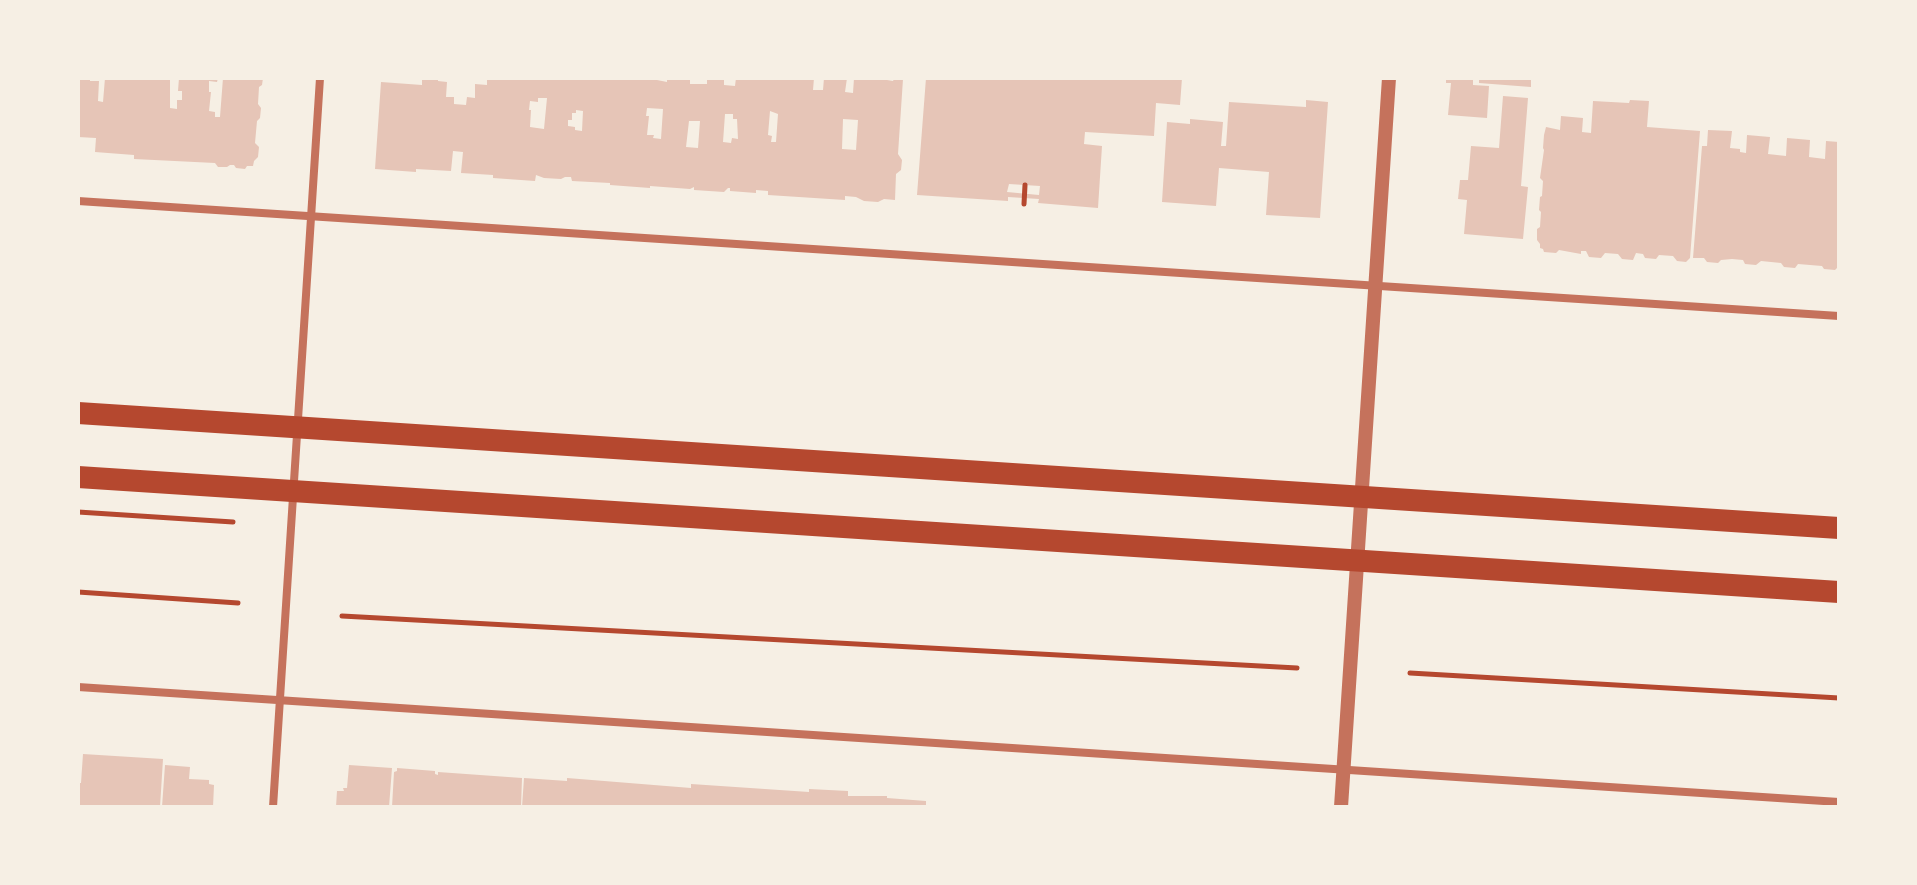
<!DOCTYPE html>
<html>
<head>
<meta charset="utf-8">
<style>
	body { margin:0 }
	#map { position:relative; width:1917px; height:885px; overflow:hidden; background:#f6efe4; font-family:Georgia,serif }
	canvas { display:block }
	.frame { position:absolute; inset:0; border:80px solid #f6efe4; pointer-events:none }
</style>
</head>
<body>
<div id="map">
<canvas width="1917" height="885"></canvas>
<div class="frame"></div>
</div>
<script>
const ctx = document.querySelector('canvas').getContext('2d');
ctx.lineJoin = 'round';
function fillPath(path, color) { ctx.fillStyle = color; ctx.fill(path, 'evenodd'); }
function stroke(path, color, width, dash) { ctx.strokeStyle = color; ctx.lineWidth = width; ctx.lineCap = dash ? 'butt' : 'round'; ctx.setLineDash(dash || []); ctx.stroke(path); }
fillPath(new Path2D(`
	M78,78H90V81H99L98,101L103,102L105,78H170V108L177,109V100H182V91H178L179,78H218L217,82L209,81V92H211L209,111L215,112V117H220L223,78H263L262,85L259,87L258,104L261,108L260,118L257,121L255,143L259,147L258,157L254,161L253,166H247L245,169L236,168L234,165H230L227,167H218L215,163L134,159V155L95,152L96,138L78,137Z
	M422,78H438V81L447,82L446,97H454V104L466,105L467,97L475,98V84L487,85V78H647L667,82V78H690V84H707V78H724V85L735,86L736,78H814L813,90H823L824,78H847L845,92L853,93L854,78H887V80L893,81L894,79H903L898,154L902,160L901,170L896,174L895,200L884,199L878,202L864,201L856,197L845,196V200L768,195V191L756,190V193L730,191V188H728L724,192L694,190V187L690,189L650,186V188L610,185V183L572,181L571,177H565L561,179L544,178L536,175L535,181L493,178V175L461,173L463,152L453,151L451,171L416,169V172L375,169L381,82L422,85ZM538,98H547L544,129L530,127L531,110H529L530,101L538,102ZM647,108L663,109L661,139L653,138L654,135H647L649,116H646ZM576,110L583,111L582,131L575,130V127L568,126V120H572V113H576ZM770,111L778,114L776,142H771L772,136L768,135ZM725,114H733V119H737L738,139L732,138L731,143L723,142ZM843,119L858,120L856,150L842,149ZM689,121H700L698,148L686,147Z
	M926,78H1182L1180,105L1156,103L1154,136L1085,132L1084,144L1102,146L1098,208L1038,203L1039,199L1008,197V201L917,195ZM1009,184L1040,186L1039,195L1007,192Z
	M1446,78H1473V85L1489,86L1487,118L1448,115L1451,83H1446Z
	M1479,78H1531V87L1479,83Z
	M1503,96L1528,98L1521,186L1528,187L1523,239L1464,234L1467,200L1458,199L1460,180H1468L1471,146L1499,148Z
	M1306,100L1328,102L1320,218L1266,215L1269,172L1219,168L1216,206L1162,202L1167,122L1190,124V119L1223,122L1221,146H1226L1229,102L1306,107Z
	M1630,100L1649,101L1647,127L1700,131L1690,258L1686,262L1677,261L1673,256L1659,255L1656,259L1645,258L1643,254L1636,253L1633,260L1622,259L1618,254L1605,253L1601,258L1589,257L1586,251H1581V254L1559,250L1556,253L1544,252L1543,249L1540,248V244L1537,240V229L1540,227L1541,212L1539,210L1540,197L1542,196L1543,181L1540,178L1544,150L1543,148L1544,135L1546,127L1560,130L1561,116L1583,118L1582,132L1591,133L1593,101L1629,103Z
	M1708,130L1732,131L1730,148L1740,149V152L1746,153L1747,135L1770,137L1768,154L1786,156L1787,138L1810,140L1809,157L1825,159L1826,141L1839,142V266L1835,270L1824,269L1822,266L1798,264L1795,268L1784,267L1781,263L1761,261L1756,265L1745,264L1743,260L1732,259L1721,260L1718,263L1707,262L1704,258H1693L1702,146H1707Z
	M83,754L163,759L160,807H78V783H81Z
	M165,765L190,767L189,779L209,780V784L214,785L213,807H162Z
	M349,765L392,768L389,807H336L337,791H344L343,788H347Z
	M397,768L435,771V774L438,775V772L522,778L521,807H392L394,772L397,771Z
	M524,778L567,781V778L691,788V784L809,792V789L848,791V796H887V798L926,801V807H522Z`), '#e6c5b7');
stroke(new Path2D(`
	M1024,204L1025,185
	M78,512L233,522
	M78,592L238,603
	M342,616L1297,668
	M1410,673L1839,698`), '#b5482f', 5);
stroke(new Path2D(`
	M78,201L1839,316
	M78,687L1839,802
	M273,807L320,78`), '#c5725c', 8);
stroke(new Path2D(`
	M1341,807L1389,78`), '#c5725c', 14);
stroke(new Path2D(`
	M78,413L1839,528
	M78,477L1839,592`), '#b5482f', 22);
</script>
</body>
</html>
